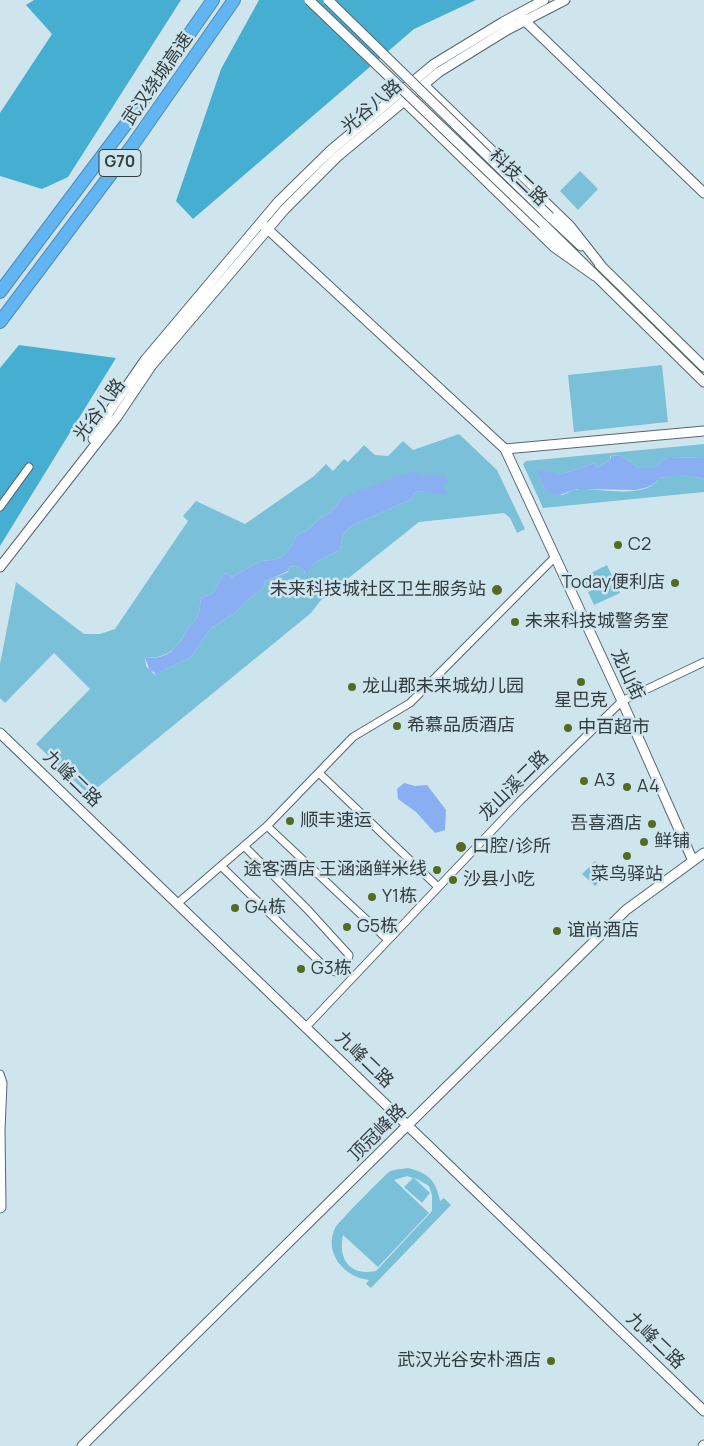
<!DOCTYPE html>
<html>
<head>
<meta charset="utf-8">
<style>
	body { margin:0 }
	canvas { display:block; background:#cfe5ee }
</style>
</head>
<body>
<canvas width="704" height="1446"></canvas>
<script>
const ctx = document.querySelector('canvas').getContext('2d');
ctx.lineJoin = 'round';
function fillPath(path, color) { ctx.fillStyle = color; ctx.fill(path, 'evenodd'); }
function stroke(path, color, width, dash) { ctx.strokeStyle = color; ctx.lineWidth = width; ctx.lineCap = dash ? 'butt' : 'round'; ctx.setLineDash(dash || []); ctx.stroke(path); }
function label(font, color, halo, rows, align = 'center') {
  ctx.font = font + ' Manrope,"Noto Sans SC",sans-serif'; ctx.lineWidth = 5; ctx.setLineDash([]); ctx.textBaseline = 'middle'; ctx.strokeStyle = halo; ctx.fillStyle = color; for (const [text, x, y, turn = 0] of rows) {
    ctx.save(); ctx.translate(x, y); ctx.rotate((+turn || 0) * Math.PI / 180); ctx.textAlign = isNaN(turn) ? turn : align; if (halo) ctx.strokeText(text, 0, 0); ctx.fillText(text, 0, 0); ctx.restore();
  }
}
fillPath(new Path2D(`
	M580,171L598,189L578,210L560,191Z
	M662,365L668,422L574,432L568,375Z
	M459,434L497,470L525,529L517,533L510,518L504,513L419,522L321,600L311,613L92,792L88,794L36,744L90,689L54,653L5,703L0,698V664L16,582L84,634H100L115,629L188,521L183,516L196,501L245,524L314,476L326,464L333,471L344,459L348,462L364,445L375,455L388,456L403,441L413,450ZM442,487L447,494L419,491L414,493L412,499L351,526L343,534L340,550L314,563L305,573C301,566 297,565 289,567L288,572L264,582L265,586L244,603L235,613L211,628L191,657L162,671L156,676L146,666L145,658C172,658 178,646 190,625C199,620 200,607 201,598L213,593L225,573L232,577L261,561L273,560L282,557L291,547L296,536L309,529L320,518L330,513L343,497Z
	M704,444V458L668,457L652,468H639L621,455L610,456V460L596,468L595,463L562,474L537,471L544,488L562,495C568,493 574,489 580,489C600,488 647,500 659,478C675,475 689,474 704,479V492L543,508L523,464L526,461Z
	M607,565L613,578L587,591L581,578Z
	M614,580L620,593L594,605L588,592Z
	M595,861L608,873L595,886L582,874Z
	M408,1168C428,1173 436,1180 440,1201L444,1198L451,1205L371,1288L366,1284L369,1280C345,1278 323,1253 335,1228C339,1221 382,1178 389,1172C394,1169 402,1169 408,1168ZM407,1176L413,1178L404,1187L422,1203L430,1193L413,1177L429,1186L432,1195V1211L376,1271C350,1276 338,1260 343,1235L378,1267L429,1213L394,1180Z`), '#7bc0d9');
fillPath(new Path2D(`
	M34,0H181L68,177L42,189L0,176V113L52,34L26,5Z
	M259,0H476L414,29L193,219L176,201L221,69Z
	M19,345L116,358L0,546V368Z`), '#46aed0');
fillPath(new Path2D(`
	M621,455L639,468H652L668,457L704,458V479C688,474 675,476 659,478C655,486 643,489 635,490L577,489L556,496L544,488L536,470L562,474L595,463L596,468L610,460L611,456Z
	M412,471L422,476L445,475L448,483L443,487L448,495L419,491L414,493L412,499L351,526L343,534L340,550L314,563L306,574C301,567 297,564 289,567L288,571L264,582L265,586L244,603L235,613L211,628L191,657L162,671L156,676L154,672L150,671L145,658C172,659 178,646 190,625C199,620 200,607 201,598L213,593L225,573L232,577L261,561L273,560L282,557L291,547L296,536L309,529L320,518L330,513L343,497Z
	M404,783L415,786L427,785L446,810L445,830L435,833L416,812L398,799L397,789Z`), '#89aff2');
const minor = new Path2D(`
	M0,507L29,467
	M319,773L438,887
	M267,826L388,940
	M221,866L328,970L336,972L348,960L349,955L308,910L244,846
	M178,903L267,826L353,737L410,703L554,558
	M306,1027L520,801L622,701L704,662
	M0,1074L3,1083L1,1130L2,1208L0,1209`);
const tertiary = new Path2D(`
	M522,18L704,193
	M424,85L570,226L603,268
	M404,101L554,247L595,276
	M550,217L581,246
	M261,223L505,449L622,701L693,861
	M543,224L704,382
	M599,264L704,367
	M93,439L109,412L145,360L278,202L331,150L434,64L503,22L544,0
	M505,449L704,431
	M0,567L117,417L152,365L285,209L337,157L439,72L507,30L565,0
	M0,733L704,1411
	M82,1446L626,910L704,853
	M703,1446L704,1445`);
const motorway = new Path2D(`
	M0,292L129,120L213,0
	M0,322L132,146L234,0`);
stroke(minor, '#54676e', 9);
stroke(tertiary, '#54676e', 11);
stroke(motorway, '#518bb3', 14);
stroke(minor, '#fff', 7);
stroke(tertiary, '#fff', 9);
stroke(motorway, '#61b5f2', 12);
const tertiaryBridge = new Path2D(`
	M309,0L543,224
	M328,0L550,217`);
stroke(tertiaryBridge, '#54676e', 11, []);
stroke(tertiaryBridge, '#fff', 9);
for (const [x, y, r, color] of [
	[618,545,5,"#526d21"],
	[675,583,5,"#526d21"],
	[497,590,6,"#526d21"],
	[515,622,5,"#526d21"],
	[581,682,5,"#526d21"],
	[352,687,5,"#526d21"],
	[397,726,5,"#526d21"],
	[568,728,5,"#526d21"],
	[584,781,5,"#526d21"],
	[627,787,5,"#526d21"],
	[290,821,5,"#526d21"],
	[652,824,5,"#526d21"],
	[644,842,5,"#526d21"],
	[461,847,6,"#526d21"],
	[627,856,5,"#526d21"],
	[437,870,5,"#526d21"],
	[453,880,5,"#526d21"],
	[372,897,5,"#526d21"],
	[235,908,5,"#526d21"],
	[347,927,5,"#526d21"],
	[557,931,5,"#526d21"],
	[301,969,5,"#526d21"],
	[551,1361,5,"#526d21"]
]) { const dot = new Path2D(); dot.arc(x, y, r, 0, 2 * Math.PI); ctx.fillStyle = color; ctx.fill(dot); stroke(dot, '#cfe5ee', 2); }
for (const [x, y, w] of [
	[120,163,42]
]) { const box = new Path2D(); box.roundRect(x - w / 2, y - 13.5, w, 27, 4); ctx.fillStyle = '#cfe5ee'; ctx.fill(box); stroke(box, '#333c3f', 1); }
label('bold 16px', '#333c3f', null, [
	["G70",120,163]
]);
label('18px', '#333c3f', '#cfe5ee', [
	["武汉绕城高速",158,79,-55],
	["光谷八路",372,107,-40],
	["科技二路",518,178,44],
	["光谷八路",100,410,-53],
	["龙山街",627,675,65],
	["九峰二路",72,779,44],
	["龙山溪二路",514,786,-45],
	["九峰二路",364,1060,44],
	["顶冠峰路",378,1133,-45],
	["九峰二路",655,1341,44]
]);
label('18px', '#333c3f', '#cfe5ee', [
	["C2",628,545],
	["Today便利店",665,583,"right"],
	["未来科技城社区卫生服务站",486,590,"right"],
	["未来科技城警务室",525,622],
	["龙山郡未来城幼儿园",362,687],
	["星巴克",581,701,"center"],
	["希慕品质酒店",407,726],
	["中百超市",578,728],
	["A3",594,781],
	["A4",637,787],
	["顺丰速运",300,821],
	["吾喜酒店",642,824,"right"],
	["鲜铺",654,842],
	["口腔/诊所",472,847],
	["途客酒店 王涵涵鲜米线",427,870,"right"],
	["菜鸟驿站",627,875,"center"],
	["沙县小吃",463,880],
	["Y1栋",382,897],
	["G4栋",245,908],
	["G5栋",357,927],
	["谊尚酒店",567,931],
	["G3栋",311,969],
	["武汉光谷安朴酒店",541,1361,"right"]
], 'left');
</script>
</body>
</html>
